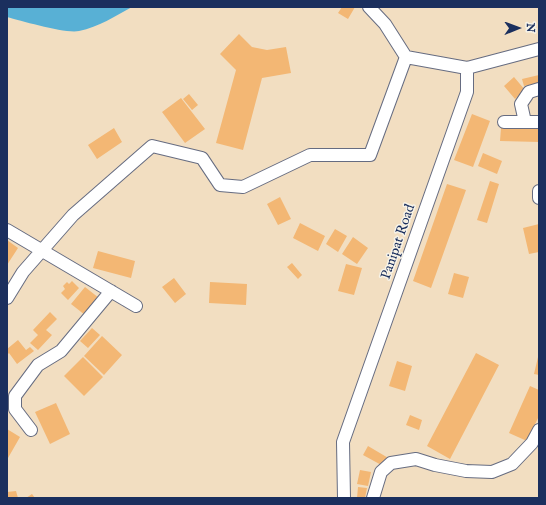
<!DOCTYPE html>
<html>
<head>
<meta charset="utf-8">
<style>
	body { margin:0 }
	#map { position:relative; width:546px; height:505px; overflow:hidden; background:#f2dec1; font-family:"IM FELL English",serif }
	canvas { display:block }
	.frame { position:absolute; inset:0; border:8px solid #1b2f5e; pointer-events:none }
	.north { position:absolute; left:498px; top:8px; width:40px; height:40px; -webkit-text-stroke:3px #f7f3e8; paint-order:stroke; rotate:89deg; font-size:11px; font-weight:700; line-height:16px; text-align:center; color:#1b2f5e }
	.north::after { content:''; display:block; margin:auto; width:14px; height:18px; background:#1b2f5e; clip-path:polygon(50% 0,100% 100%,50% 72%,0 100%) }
</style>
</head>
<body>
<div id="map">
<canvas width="546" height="505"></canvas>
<div class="frame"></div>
<div class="north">N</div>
</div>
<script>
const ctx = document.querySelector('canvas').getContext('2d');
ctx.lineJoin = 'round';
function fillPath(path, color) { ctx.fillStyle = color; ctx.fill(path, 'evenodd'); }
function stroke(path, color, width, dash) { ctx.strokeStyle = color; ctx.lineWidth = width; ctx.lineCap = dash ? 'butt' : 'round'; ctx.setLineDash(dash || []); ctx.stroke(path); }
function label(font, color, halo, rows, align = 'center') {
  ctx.font = font + ' "IM FELL English",serif'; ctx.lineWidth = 3; ctx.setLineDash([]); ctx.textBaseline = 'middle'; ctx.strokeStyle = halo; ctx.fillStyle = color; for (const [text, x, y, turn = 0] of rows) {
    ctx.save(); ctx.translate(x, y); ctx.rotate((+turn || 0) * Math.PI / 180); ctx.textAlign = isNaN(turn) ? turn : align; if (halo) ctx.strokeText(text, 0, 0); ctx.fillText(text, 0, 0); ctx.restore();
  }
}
fillPath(new Path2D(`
	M7,7H132C115,16 99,27 79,31C66,34 22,21 7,17Z`), '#58b0d5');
fillPath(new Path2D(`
	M342,7H355L348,19L338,13Z
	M239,34L252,47L267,50L286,47L291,73L262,78L243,150L216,143L236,70L220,54Z
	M539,75V83L524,86L522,79Z
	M514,77L525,90L515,99L504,86Z
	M189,94L198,105L192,110L183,99Z
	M181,98L205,129L185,143L162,112Z
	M472,114L490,121L473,167L454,160Z
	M114,128L122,142L97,159L88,145Z
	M501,128L539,129V142L500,141Z
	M483,153L502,161L497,174L478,166Z
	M490,181L499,184L487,223L477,220Z
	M447,184L466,190L431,288L413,281Z
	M280,197L291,219L278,225L267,204Z
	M300,223L325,236L318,251L293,238Z
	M539,224V252L529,254L523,228Z
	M335,229L347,236L338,252L326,244Z
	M353,237L368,248L357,264L342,254Z
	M7,240L18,248L7,265Z
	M98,251L135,261L131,278L93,268Z
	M292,263L302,275L298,279L287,267Z
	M346,264L362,268L354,295L338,291Z
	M454,273L469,277L463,298L448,294Z
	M174,278L186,294L175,303L162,287Z
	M72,281L79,288L68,300L61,293L65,289L63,286L67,282L69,284Z
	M210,282L247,284L246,305L209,303Z
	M85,287L99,298L85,315L71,304Z
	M50,312L57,319L46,330L52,335L38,350L30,343L38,335L33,330Z
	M92,328L100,335L88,348L80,341Z
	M102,336L122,355L104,375L84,356Z
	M18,340L26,350L30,347L34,351L17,364L9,353L7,355V349Z
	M476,353L499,365L450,459L427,446Z
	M83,357L103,377L84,396L64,376Z
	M538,357H539V375L534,374Z
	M397,361L412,366L405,391L389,386Z
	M530,386L539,390V416L527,441L509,433Z
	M56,403L70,434L50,444L35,412Z
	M410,415L422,420L419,430L406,425Z
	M7,429L20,437L8,458H7Z
	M368,446L390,459L385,467L363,455Z
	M360,470L371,472L368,486L357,484Z
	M358,487L367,488L365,498H357Z
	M16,491L18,498H7V492Z
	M32,494L35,498H26Z`), '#f3b774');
const minor = new Path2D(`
	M369,7L385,24L406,57L467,68L539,49
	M504,122H539
	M525,122L521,104L529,92L539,89
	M539,191V198
	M7,230L136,306
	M7,298L23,272L73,215L152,146L202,158L220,185L243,187L310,155H370L406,57
	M31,430L15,409V396L38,365L61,351L111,291
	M344,498L343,442L467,92V68
	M373,498L381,472L391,463L416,459L435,465L466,471L492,472L512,464L532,443L539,430`);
stroke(minor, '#666c81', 14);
stroke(minor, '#fff', 12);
label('14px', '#1b2f5e', '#f7f3e8', [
	["Panipat Road",399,242,-71]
]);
</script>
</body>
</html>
